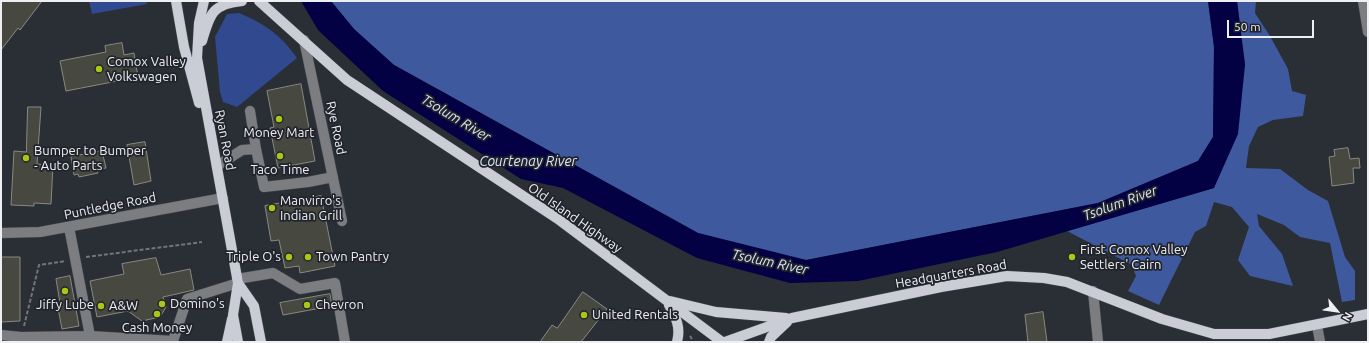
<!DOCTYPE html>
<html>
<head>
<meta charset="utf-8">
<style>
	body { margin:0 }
	#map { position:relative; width:1369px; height:343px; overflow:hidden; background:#2a2e35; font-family:Ubuntu,sans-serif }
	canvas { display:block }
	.frame { position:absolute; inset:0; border:2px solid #edeff3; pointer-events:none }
	.north { position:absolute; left:1317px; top:291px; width:40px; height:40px; -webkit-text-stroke:3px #21242b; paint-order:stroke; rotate:119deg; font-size:11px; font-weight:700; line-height:16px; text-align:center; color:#edeff3 }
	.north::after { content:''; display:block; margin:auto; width:14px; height:18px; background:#edeff3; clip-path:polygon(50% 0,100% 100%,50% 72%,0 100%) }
	.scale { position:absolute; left:1227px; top:20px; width:87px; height:18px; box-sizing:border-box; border:2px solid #edeff3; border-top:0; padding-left:5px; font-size:12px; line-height:14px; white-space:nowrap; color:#edeff3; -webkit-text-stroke:3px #21242b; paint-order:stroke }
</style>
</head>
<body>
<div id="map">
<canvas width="1369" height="343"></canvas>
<div class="frame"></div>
<div class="north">N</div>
<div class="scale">50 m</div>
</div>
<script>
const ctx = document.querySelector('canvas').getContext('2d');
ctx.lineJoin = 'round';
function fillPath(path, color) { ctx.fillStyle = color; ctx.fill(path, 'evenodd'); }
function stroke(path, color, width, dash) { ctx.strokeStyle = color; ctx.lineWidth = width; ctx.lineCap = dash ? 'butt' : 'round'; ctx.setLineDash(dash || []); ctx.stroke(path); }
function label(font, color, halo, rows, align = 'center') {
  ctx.font = font + ' Ubuntu,sans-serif'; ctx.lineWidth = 3.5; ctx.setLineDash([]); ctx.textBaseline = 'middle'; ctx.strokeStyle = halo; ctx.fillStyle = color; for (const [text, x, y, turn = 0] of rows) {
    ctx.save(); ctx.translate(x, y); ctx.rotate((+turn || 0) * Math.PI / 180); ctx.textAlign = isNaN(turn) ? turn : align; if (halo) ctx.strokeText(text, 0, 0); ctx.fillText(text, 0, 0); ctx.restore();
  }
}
fillPath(new Path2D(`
	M89,1H146L147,4L92,14Z
	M239,13C264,23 282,36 297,58L237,107L223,102L220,92L215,37L227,14Z`), '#31498e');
fillPath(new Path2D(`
	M331,1H1208L1214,47L1213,137L1198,161L1098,203L806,260L698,233L394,65L354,29Z
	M1237,1H1256L1255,13L1270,36L1288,69L1292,91L1306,95L1303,116L1273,120L1258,127L1249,146L1246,168L1280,169L1308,190L1328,201L1345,257L1355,271V300L1342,302L1330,243L1300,237L1284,225L1257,214L1259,226L1282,254L1293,286L1250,276L1238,260L1249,227L1232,207L1214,202L1206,226L1195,232L1159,305L1128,291L1136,276L1132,265L1067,231L1214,188L1245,65Z`), '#3f599f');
fillPath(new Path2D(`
	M301,1H331L354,29L394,65L698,233L806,260L1098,203L1198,161L1213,137L1214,47L1208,1H1237L1245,65L1238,134L1214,188L997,252L858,281L790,283L697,258L563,188L521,179L383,91L318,30Z`), '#030144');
const building = new Path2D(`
	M1,1H42L20,30L18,28L1,50Z
	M122,43L124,55L134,53L138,77L66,91L60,61L106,52L105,46Z
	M301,84L315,161L278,168L270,128L274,127L267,91Z
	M28,107H41L37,164L53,165L51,204L34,203V206L11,205L14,151L26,152Z
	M145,142L151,181L134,185L127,145Z
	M1348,148L1350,159L1359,158L1360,168H1353L1354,183L1332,186L1329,157L1335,156L1334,150Z
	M102,151L106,168L97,169L98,173L79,177L78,174L74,175L71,157Z
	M321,196L335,266L300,273L299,266L285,268L279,240L271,241L265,206Z
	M1,257H20V321L1,322Z
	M156,258L161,275L190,269L194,290L163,297L166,307L160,317L142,321L128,311L97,317L90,281L124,274L122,264Z
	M70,276L79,326L62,329L57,303H60L56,279Z
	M583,292L607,309L581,342H540L552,325L557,328Z
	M330,294L332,306L283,315L280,303Z
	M1043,312L1047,342H1028L1025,315Z`);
fillPath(building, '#474941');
stroke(building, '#878a81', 1);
const minor = new Path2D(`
	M1363,1L1368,32
	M304,40L342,221
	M250,111L256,149
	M217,166L242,150L256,149L264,187L308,182L333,177
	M69,227L90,336
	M1,233L40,232L223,198
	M237,279L273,273L300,289L335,283L345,342
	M1093,291L1098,342
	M1317,325L1320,342
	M1,335L21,337L90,336L173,341L187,299L238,283`);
const major = new Path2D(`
	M176,1L184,47L199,103
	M204,1L199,23L197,58L238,283L233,315L238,342
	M259,1L347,80L558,219L722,342
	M202,41C210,14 212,4 242,1
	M238,283L254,306L261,342
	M670,301L716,312L786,318
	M669,305C676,318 681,327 677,342
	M227,342L232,319
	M725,342L792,318L941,287L1007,276L1044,278L1067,282L1162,319L1214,334H1269L1368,314
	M769,342L771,337L787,322`);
stroke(minor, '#454950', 11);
stroke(major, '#454950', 11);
stroke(new Path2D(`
	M86,257L202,242
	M24,326L39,265L66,261
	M690,336L692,339`), '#72757b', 2, [4, 2]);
stroke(minor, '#7c7d81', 10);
stroke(major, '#cacdd5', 10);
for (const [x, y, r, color] of [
	[99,69,4,"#aac717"],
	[279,119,4,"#aac717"],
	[280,156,4,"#aac717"],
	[26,158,4,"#aac717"],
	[272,208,4,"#aac717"],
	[289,257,4,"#aac717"],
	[308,257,4,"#aac717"],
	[1072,257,4,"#aac717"],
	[65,291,4,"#aac717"],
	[162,304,4,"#aac717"],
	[307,305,4,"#aac717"],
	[101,306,4,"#aac717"],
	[157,314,4,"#aac717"],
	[584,315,4,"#aac717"]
]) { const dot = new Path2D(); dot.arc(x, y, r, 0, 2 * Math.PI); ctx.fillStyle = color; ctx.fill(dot); stroke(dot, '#21242b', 1.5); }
label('13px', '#edeff3', '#21242b', [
	["Comox Valley",107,62],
	["Volkswagen",107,77],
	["Money Mart",279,133,"center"],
	["Bumper to Bumper",34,151],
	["- Auto Parts",34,166],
	["Taco Time",280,170,"center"],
	["Manvirro's",280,201],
	["Indian Grill",280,216],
	["First Comox Valley",1080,250],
	["Settlers' Cairn",1080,265],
	["Triple O's",281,257,"right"],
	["Town Pantry",316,257],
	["Domino's",170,304],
	["Jiffy Lube",65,305,"center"],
	["Chevron",315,305],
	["A&W",109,306],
	["United Rentals",592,315],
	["Cash Money",157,328,"center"]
], 'left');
label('13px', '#edeff3', '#21242b', [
	["Rye Road",336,128,78],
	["Ryan Road",225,140,79],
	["Puntledge Road",110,206,-11],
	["Old Island Highway",575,218,35],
	["Headquarters Road",951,274,-10]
]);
label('italic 14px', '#dbe4f8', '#21242b', [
	["Tsolum River",456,118,31],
	["Courtenay River",528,161],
	["Tsolum River",1120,203,-20],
	["Tsolum River",770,262,12]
]);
</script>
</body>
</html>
